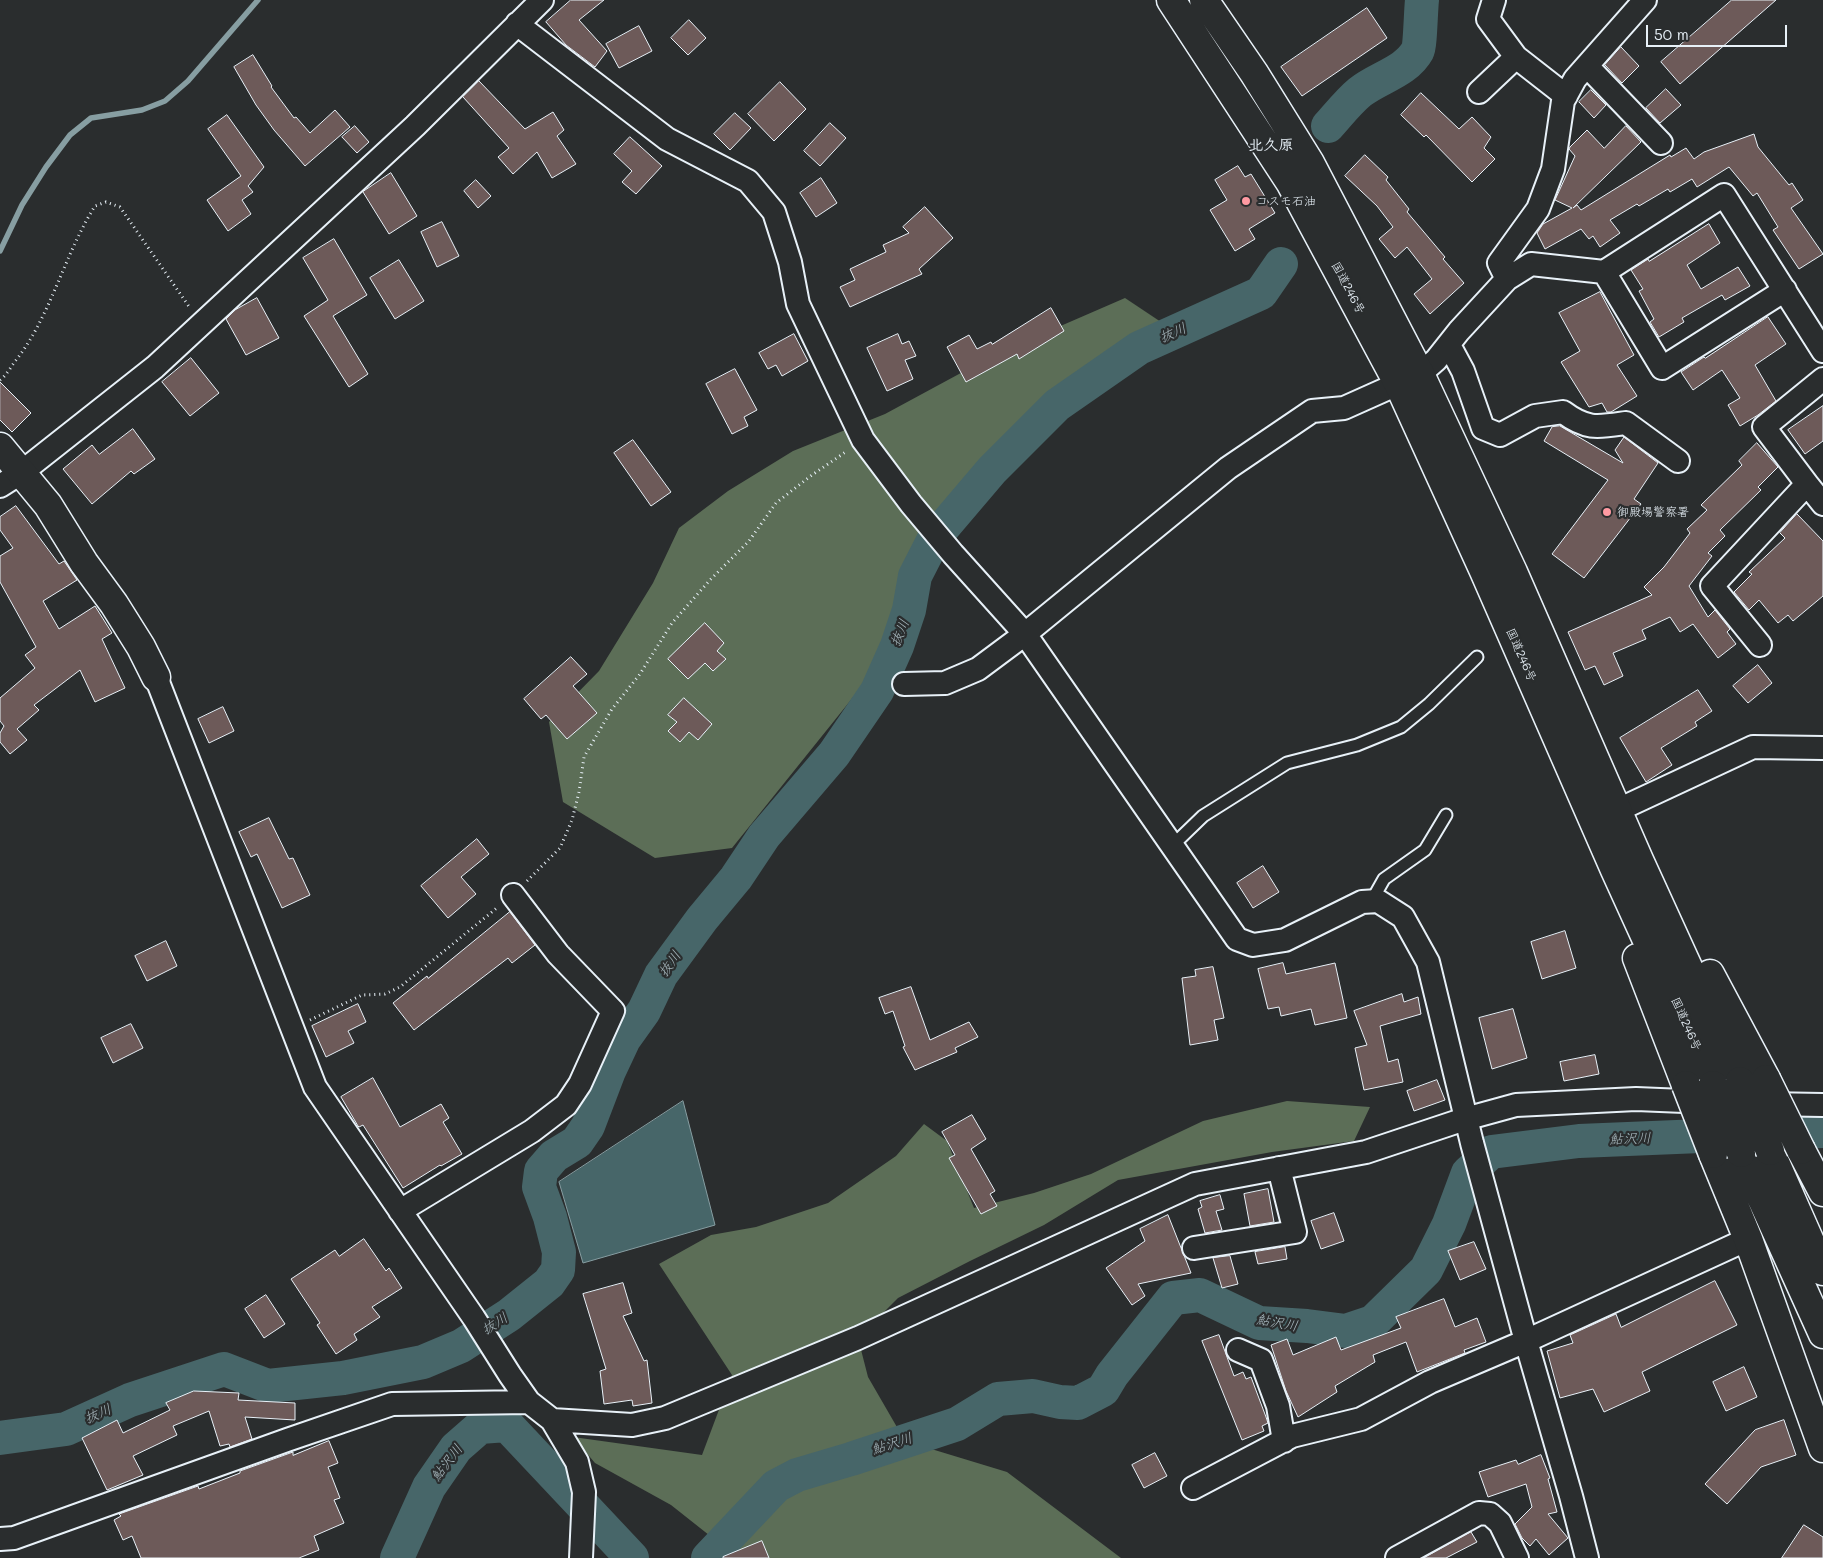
<!DOCTYPE html>
<html>
<head>
<meta charset="utf-8">
<style>
	body { margin:0 }
	#map { position:relative; width:1823px; height:1558px; overflow:hidden; background:#2a2d2e; font-family:Mali,sans-serif }
	canvas { display:block }
	.scale { position:absolute; left:1646px; top:25px; width:141px; height:22px; box-sizing:border-box; border:2px solid #e8f1f8; border-top:0; padding-left:6px; font-size:15px; line-height:18px; white-space:nowrap; color:#e8f1f8; -webkit-text-stroke:4px #2a2d2e; paint-order:stroke }
</style>
</head>
<body>
<div id="map">
<canvas width="1823" height="1558"></canvas>
<div class="scale">50 m</div>
</div>
<script>
const ctx = document.querySelector('canvas').getContext('2d');
ctx.lineJoin = 'round';
function fillPath(path, color) { ctx.fillStyle = color; ctx.fill(path, 'evenodd'); }
function stroke(path, color, width, dash) { ctx.strokeStyle = color; ctx.lineWidth = width; ctx.lineCap = dash ? 'butt' : 'round'; ctx.setLineDash(dash || []); ctx.stroke(path); }
function label(font, color, halo, rows, align = 'center') {
  ctx.font = font + ' Mali,"Klee One",sans-serif'; ctx.lineWidth = 4.5; ctx.setLineDash([]); ctx.textBaseline = 'middle'; ctx.strokeStyle = halo; ctx.fillStyle = color; for (const [text, x, y, turn = 0] of rows) {
    ctx.save(); ctx.translate(x, y); ctx.rotate((+turn || 0) * Math.PI / 180); ctx.textAlign = isNaN(turn) ? turn : align; if (halo) ctx.strokeText(text, 0, 0); ctx.fillText(text, 0, 0); ctx.restore();
  }
}
fillPath(new Path2D(`
	M1125,298L1167,326L1026,417L930,573L879,665L732,848L655,858L563,802L549,722L599,671L653,583L679,528L728,491L793,451L885,414L996,354Z
	M1287,1101L1370,1107L1354,1141L1272,1152L1118,1180L1044,1225L970,1261L898,1298L858,1338L868,1377L905,1441L1007,1472L1121,1558H738L671,1505L595,1463L573,1437L702,1455L732,1375L659,1264L711,1235L756,1227L828,1203L896,1156L924,1124L947,1141L974,1208L1034,1193L1091,1174L1203,1121Z`), '#5c6e57');
const water = new Path2D(`
	M683,1101L715,1225L583,1263L559,1182Z`);
fillPath(water, '#476669');
stroke(water, '#879ea2', 1);
stroke(new Path2D(`
	M0,251L22,205L46,167L70,135L91,118L142,110L165,101L188,81L258,0`), '#879ea2', 5.5);
stroke(new Path2D(`
	M1328,126C1338,115 1348,102 1360,92C1379,77 1406,72 1418,50C1420,47 1421,7 1422,0
	M0,1438L66,1429L130,1400L224,1369L268,1386L343,1378L423,1362L461,1346L509,1315L549,1283L558,1270L559,1252L550,1217L539,1187L541,1171L554,1156L577,1142L588,1126L609,1071L624,1039L644,1011L661,975L702,919L736,878L764,836L834,754L877,691L897,646L909,610L915,576L935,537L992,470L1057,405L1139,348L1261,293L1281,264
	M397,1558L429,1487L456,1448L480,1427L507,1425L632,1558
	M708,1558L776,1486L797,1475L851,1459L957,1424L998,1399L1033,1396L1060,1402L1078,1403L1103,1390L1112,1375L1173,1298L1200,1295L1259,1323L1307,1326L1346,1331L1373,1322L1426,1270L1449,1224L1468,1173L1491,1152L1579,1141L1823,1131`), '#476669', 34);
const building = new Path2D(`
	M571,0H604L579,20L607,51L595,67L566,45L546,22Z
	M1732,0H1776L1680,84L1661,62Z
	M1367,8L1387,38L1302,96L1281,67Z
	M689,20L706,38L688,55L671,38Z
	M639,26L652,51L619,68L606,44Z
	M1621,47L1639,66L1622,83L1605,65Z
	M253,55L272,86L271,87L294,118L296,117L310,133L335,110L350,127L305,166L274,130L256,105L234,67Z
	M479,81L525,129L553,112L564,130L557,136L576,164L552,178L537,152L513,174L498,157L509,148L463,97Z
	M780,82L806,109L774,141L748,114Z
	M1666,89L1681,105L1660,123L1646,108Z
	M1591,90L1606,105L1594,118L1579,102Z
	M1421,93L1459,129L1472,117L1491,137L1484,148L1495,159L1472,182L1426,135L1424,137L1401,115Z
	M735,113L751,128L730,150L714,134Z
	M227,115L264,167L248,186L253,192L242,200L251,214L228,231L207,200L241,176L208,129Z
	M830,123L846,138L820,166L804,151Z
	M355,126L369,142L357,153L342,137Z
	M1626,126L1641,142L1573,208L1577,205L1581,210L1670,155L1671,157L1686,148L1694,159L1704,152L1754,134L1758,147L1789,185L1792,183L1803,200L1791,208L1823,254L1799,269L1773,230L1778,227L1757,193L1753,196L1729,167L1697,187L1692,179L1670,192L1668,189L1639,206L1637,204L1610,220L1620,233L1600,247L1593,236L1589,239L1581,229L1545,249L1537,233L1543,224L1572,208L1555,200L1575,156L1569,149L1570,147L1587,130L1604,148Z
	M630,137L662,166L636,194L622,182L632,171L614,154Z
	M1365,155L1388,177L1386,180L1409,209L1407,212L1445,257L1443,259L1464,283L1430,314L1414,294L1432,279L1407,247L1395,258L1379,239L1393,227L1377,206L1345,176Z
	M1238,166L1245,177L1251,174L1275,213L1249,229L1255,239L1235,251L1210,210L1227,200L1215,180Z
	M391,173L417,216L389,234L363,192Z
	M821,178L837,203L816,217L800,193Z
	M476,180L491,196L478,208L464,191Z
	M925,207L953,238L919,269L922,274L850,307L840,287L855,280L850,269L886,252L883,245L909,233L903,227Z
	M442,222L459,256L437,267L421,232Z
	M1709,224L1720,243L1687,265L1701,289L1738,267L1750,286L1725,300L1722,295L1682,318L1684,322L1659,337L1650,322L1654,319L1639,291L1643,289L1631,270L1648,259L1649,261Z
	M334,239L367,295L333,316L368,374L349,387L304,316L328,300L303,258Z
	M399,260L424,301L395,319L370,278Z
	M1600,292L1634,355L1617,365L1637,396L1611,412H1607L1602,403L1589,407L1561,362L1580,351L1559,313Z
	M257,298L279,338L246,355L226,319L235,310Z
	M1051,308L1064,331L1019,359L1017,354L966,382L947,347L969,335L977,349L991,342L992,344Z
	M1768,317L1786,344L1755,365L1776,401L1758,415L1740,426L1728,405L1740,398L1722,370L1693,390L1681,372L1704,357L1705,358Z
	M794,334L808,361L782,376L776,365L768,369L759,353Z
	M898,334L902,344L909,341L916,356L905,360L913,379L887,391L867,348Z
	M191,358L219,393L190,416L162,382Z
	M735,369L757,410L744,417L748,426L732,434L706,384Z
	M0,382L31,413L12,432L0,420Z
	M1823,406V441L1805,454L1788,430Z
	M1560,426L1623,463L1615,450L1624,437L1658,463L1634,499L1641,504L1584,578L1552,554L1608,480L1544,441L1552,427Z
	M133,429L155,459L134,474L131,471L92,504L63,469L92,445L99,454Z
	M633,440L671,492L651,506L614,453Z
	M1757,443L1778,467L1758,487L1761,490L1720,530L1725,536L1708,553L1712,556L1689,586L1708,617L1715,610L1730,629L1727,632L1736,644L1718,658L1693,624L1680,632L1670,617L1642,630L1646,639L1613,653L1623,676L1604,685L1595,666L1585,670L1568,632L1652,595L1644,587L1664,567L1690,533L1687,529L1707,510L1701,505L1742,465L1739,461Z
	M16,506L59,564L64,561L77,580L43,601L59,629L95,606L112,633L102,639L125,688L95,702L80,670L34,705L39,710L17,729L27,740L10,754L0,742V733L4,726L0,721V698L35,668L25,655L36,647L0,582V556L13,548L0,530V517Z
	M1797,514L1823,541V596L1793,621L1788,615L1778,623L1759,600L1749,610L1734,592L1752,574L1749,572L1785,538L1780,533Z
	M705,623L724,643L717,651L726,659L713,671L705,663L688,679L668,659Z
	M571,657L587,674L573,686L597,713L567,739L546,715L541,719L524,699Z
	M1758,665L1772,683L1748,703L1733,686Z
	M1698,690L1712,711L1695,722L1697,726L1661,748L1672,765L1646,782L1620,738Z
	M684,698L712,724L698,740L689,732L680,742L668,731L677,722L668,715Z
	M223,707L234,731L209,743L198,719Z
	M269,818L289,859L293,858L310,895L282,908L257,854L251,857L239,832Z
	M477,839L489,854L461,877L476,894L448,918L421,886Z
	M1263,866L1279,892L1253,908L1237,883Z
	M510,912L535,945L512,963L508,958L414,1030L393,1003L427,976L428,978Z
	M1565,931L1576,968L1542,979L1531,942Z
	M166,941L177,966L147,981L135,956Z
	M1283,963L1286,974L1335,963L1347,1018L1315,1025L1311,1009L1281,1016L1279,1007L1268,1009L1258,969Z
	M1213,967L1224,1018L1214,1020L1218,1040L1190,1045L1182,978L1196,976L1195,970Z
	M911,987L930,1040L969,1022L978,1037L955,1048L957,1052L915,1070L903,1047L905,1046L893,1011L885,1014L879,998Z
	M1402,994L1404,1002L1418,997L1421,1014L1380,1026L1388,1062L1398,1059L1403,1082L1364,1090L1355,1048L1367,1045L1354,1011Z
	M358,1004L366,1022L348,1031L354,1043L326,1057L312,1026Z
	M1513,1009L1527,1058L1492,1069L1479,1018Z
	M131,1024L143,1048L113,1063L101,1038Z
	M1595,1055L1599,1074L1564,1081L1560,1062Z
	M373,1078L400,1127L441,1104L449,1118L443,1122L462,1154L441,1166L440,1165L403,1188L363,1125L359,1127L358,1126L341,1097Z
	M1437,1080L1445,1100L1414,1111L1407,1091Z
	M972,1115L986,1139L971,1149L995,1191L990,1194L997,1206L981,1214L949,1158L955,1155L942,1132Z
	M1268,1189L1274,1222L1250,1226L1244,1194Z
	M1220,1195L1224,1209L1216,1211L1222,1230L1205,1233L1198,1209L1202,1207L1200,1201Z
	M1334,1213L1344,1241L1321,1249L1311,1221Z
	M1168,1215L1191,1273L1138,1284L1145,1296L1132,1305L1106,1268L1145,1241L1140,1229Z
	M364,1239L386,1271L389,1268L402,1288L372,1307L380,1317L354,1334L357,1340L336,1354L317,1325L320,1323L291,1279L335,1250L339,1256Z
	M1474,1242L1486,1269L1460,1280L1448,1251Z
	M1285,1247L1287,1259L1258,1264L1255,1252Z
	M1230,1256L1238,1284L1222,1288L1213,1258Z
	M1715,1281L1737,1325L1642,1372L1650,1391L1604,1412L1593,1389L1560,1398L1547,1351L1573,1343L1570,1335L1616,1314L1621,1327Z
	M623,1283L632,1313L623,1316L644,1361L647,1360L652,1403L633,1406L632,1400L604,1404L600,1371L606,1369L583,1294Z
	M266,1295L285,1324L264,1338L245,1309Z
	M1444,1299L1455,1327L1477,1318L1486,1342L1464,1350L1465,1353L1417,1372L1406,1342L1373,1355L1375,1362L1335,1386L1337,1392L1298,1417L1286,1391L1271,1345L1287,1339L1293,1355L1336,1337L1341,1350L1401,1328L1396,1317Z
	M1219,1335L1234,1376L1243,1372L1246,1379L1251,1377L1266,1417L1268,1423L1262,1426L1264,1431L1242,1440L1202,1341Z
	M1744,1367L1757,1397L1726,1411L1713,1382Z
	M194,1391L239,1393L238,1400L295,1403V1420L245,1417L252,1439L230,1447L229,1444L220,1446L209,1411L173,1426L177,1435L133,1456L143,1475L107,1490L82,1438L117,1420L123,1433L170,1410L166,1403Z
	M1784,1420L1796,1455L1761,1467L1727,1504L1705,1484L1755,1430Z
	M329,1441L338,1463L328,1467L340,1498L334,1500L344,1523L314,1536L319,1550L299,1558H141L132,1536L123,1540L114,1520L121,1516L119,1514L198,1486L199,1489L240,1473V1471L293,1452V1455Z
	M1155,1453L1167,1476L1144,1488L1132,1465Z
	M1541,1455L1550,1478L1548,1479L1557,1512L1548,1514L1568,1538L1549,1555L1536,1539L1530,1546L1522,1538L1515,1524L1532,1507L1526,1484L1488,1497L1479,1472L1516,1460L1518,1464Z
	M1804,1525L1823,1537V1558H1782Z
	M1471,1532L1477,1542L1446,1558H1424Z
	M762,1541L769,1558H723V1557Z`);
fillPath(building, '#6d5a59');
stroke(building, '#e8f1f8', 1);
const lane = new Path2D(`
	M1173,845L1203,816L1287,763L1357,745L1401,727L1429,704L1477,657
	M1371,902L1384,879L1425,850L1446,815`);
const street = new Path2D(`
	M1494,0L1488,19L1516,57L1566,96
	M517,24L667,139L748,181L774,212L790,262L798,304L863,440L911,504L953,554L1025,634L1237,939L1253,945L1285,940L1362,902L1378,901L1403,917L1428,962L1472,1143L1526,1341L1571,1496L1587,1558
	M1587,66L1661,143
	M1479,92L1516,57
	M1604,272L1724,195L1823,351
	M1507,279L1499,263L1538,209L1553,169L1563,101L1575,79L1645,0
	M1449,345L1463,371L1483,428L1500,435L1535,416L1563,412C1587,430 1598,427 1626,423L1678,461
	M1807,484L1823,504
	M0,486L22,472L155,367L415,126L542,0
	M1760,645L1712,586L1807,484L1764,427L1823,379
	M156,677L315,1087L474,1318L510,1375L529,1402L552,1420L577,1462L584,1492L581,1558
	M904,684L945,683L978,669L1025,634L1228,468L1312,411L1344,408L1420,374L1436,360L1459,331L1507,279L1531,264L1604,272L1662,368L1785,290
	M1618,810L1753,747L1823,748
	M1765,1104L1823,1105
	M400,1211L532,1131L566,1105L580,1084L613,1011L558,954L513,895
	M1194,1248L1295,1232L1279,1168
	M1238,1350L1261,1360L1278,1406L1284,1441
	M552,1420L632,1425L665,1418L858,1338L1195,1184L1366,1152L1465,1119L1516,1105L1636,1099L1708,1102
	M1193,1488L1292,1436L1361,1419L1430,1382L1526,1341L1748,1239
	M0,1539L14,1538L287,1440L392,1404L529,1402
	M1397,1558L1479,1513L1490,1514L1500,1523L1517,1558`);
const secondary = new Path2D(`
	M0,447L48,505L84,563L114,604L141,647L156,677`);
const highway = new Path2D(`
	M1171,0L1290,182L1399,385L1484,571L1615,870L1713,1085
	M1204,0L1254,73L1310,163L1420,374L1513,572L1639,860L1740,1081
	M1637,958L1686,1085
	M1710,974L1766,1079
	M1801,1150L1823,1192
	M1770,1151L1823,1271
	M1741,1153L1823,1334
	M1713,1154L1748,1239L1823,1448`);
stroke(lane, '#e8f1f8', 15);
stroke(street, '#e8f1f8', 26);
stroke(secondary, '#e8f1f8', 31);
stroke(highway, '#e8f1f8', 31);
stroke(new Path2D(`
	M0,380C7,375 11,366 17,359C52,313 64,255 95,206L106,202L120,207L190,308
	M527,881L560,848L572,820L579,792L584,757L612,709L640,674L672,623L710,580L749,541L776,503L812,475L847,451
	M310,1020L362,995L385,994L400,987L498,907`), '#e8f1f8', 3, [1, 4]);
stroke(lane, '#2a2d2e', 11);
stroke(street, '#2a2d2e', 22);
stroke(secondary, '#2a2d2e', 28);
stroke(highway, '#2a2d2e', 28);
const highwayBridge = new Path2D(`
	M1766,1079L1801,1150
	M1740,1081L1770,1151
	M1686,1085L1713,1154
	M1713,1085L1741,1153`);
stroke(highwayBridge, '#e8f1f8', 31, []);
stroke(highwayBridge, '#2a2d2e', 28);
for (const [x, y, r, color] of [
	[1246,201,5,"#ff9aa2"],
	[1607,512,5,"#ff9aa2"]
]) { const dot = new Path2D(); dot.arc(x, y, r, 0, 2 * Math.PI); ctx.fillStyle = color; ctx.fill(dot); stroke(dot, '#2a2d2e', 2); }
label('12px', '#e8f1f8', '#2a2d2e', [
	["コスモ石油",1256,201],
	["御殿場警察署",1617,512]
], 'left');
label('12px', '#e8f1f8', '#2a2d2e', [
	["国道246号",1348,288,62],
	["国道246号",1521,655,66],
	["国道246号",1686,1024,66]
]);
label('italic 14px', '#a8b9bf', '#2a2d2e', [
	["抜川",1173,333,-24],
	["抜川",900,633,-68],
	["抜川",670,964,-55],
	["鮎沢川",1630,1139,-2],
	["鮎沢川",1277,1323,10],
	["抜川",495,1324,-33],
	["抜川",98,1414,-24],
	["鮎沢川",892,1444,-18],
	["鮎沢川",447,1463,-53]
]);
label('bold 15px', '#e8f1f8', '#2a2d2e', [
	["北久原",1271,145]
]);
</script>
</body>
</html>
